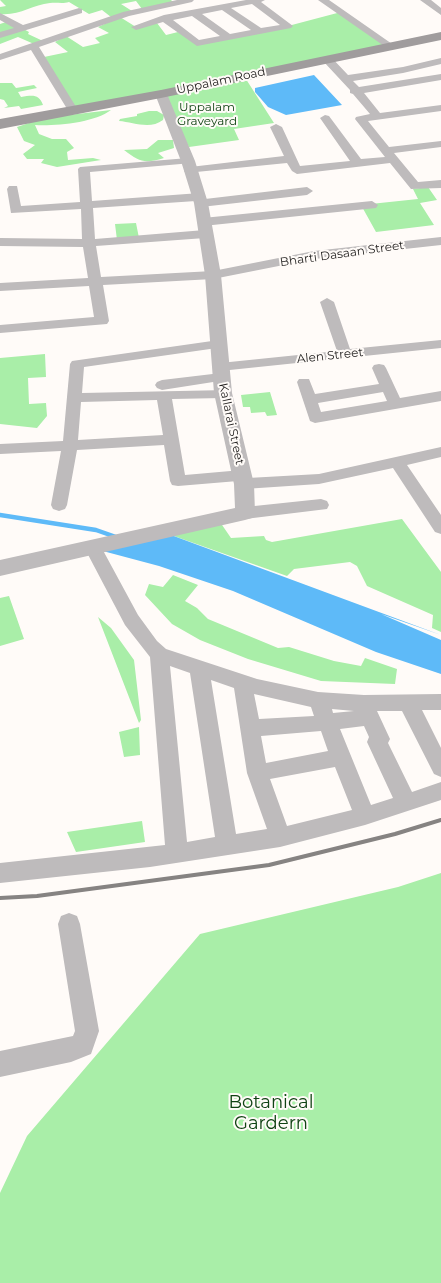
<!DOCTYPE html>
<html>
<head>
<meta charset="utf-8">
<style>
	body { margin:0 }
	canvas { display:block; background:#fffbf8 }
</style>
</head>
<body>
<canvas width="441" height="1283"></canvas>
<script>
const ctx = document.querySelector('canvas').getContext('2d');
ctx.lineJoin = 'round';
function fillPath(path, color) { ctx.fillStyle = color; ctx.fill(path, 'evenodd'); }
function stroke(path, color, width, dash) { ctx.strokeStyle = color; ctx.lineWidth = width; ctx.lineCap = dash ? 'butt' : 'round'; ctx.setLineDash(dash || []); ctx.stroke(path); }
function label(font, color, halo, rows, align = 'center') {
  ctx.font = font + ' Montserrat,sans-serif'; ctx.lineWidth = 4; ctx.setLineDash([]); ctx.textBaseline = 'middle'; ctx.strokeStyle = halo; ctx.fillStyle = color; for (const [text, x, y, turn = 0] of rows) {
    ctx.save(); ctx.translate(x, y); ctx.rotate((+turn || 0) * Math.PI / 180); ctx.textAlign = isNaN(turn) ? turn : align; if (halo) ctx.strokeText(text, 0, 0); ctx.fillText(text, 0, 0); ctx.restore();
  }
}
fillPath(new Path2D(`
	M0,0H171L173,2L142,9L136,1L121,4L132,11L111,17L102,10L89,14L69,2C62,4 57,2 50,3C32,5 19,16 0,14V7L6,6Z
	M341,12L390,46L244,76L274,123L234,129L239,140L189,147L160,93L73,110L44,57L68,52L55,42L66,36L83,47L100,43L95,38L109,33L98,27L120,17L136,27L157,23L166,35L178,32L197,43L288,26Z
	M9,21L29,32L28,34L43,41L34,44L18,37L0,44V24Z
	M0,83H12L16,88L34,85L37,88L18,92L21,97C33,95 39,94 43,105L21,109L19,106L4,108L8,106L4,100L0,99Z
	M111,110C94,123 56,126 35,125L39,134L52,139H66L74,148L67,152L68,160L93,158L101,160L57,167L41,163L44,159H27L23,154L35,145L24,141L17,127L44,118Z
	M149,111H157L164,115L163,120C150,130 133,122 119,121L120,119L137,116V114Z
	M158,140H173L174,148L158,153L164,158C144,164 140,162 124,150L147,149Z
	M428,187L437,200L420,203L434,225L376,232L361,205L418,199L413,189Z
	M136,223L139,238L117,240L115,224Z
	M45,354L46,377L28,378L29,404L46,403L47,416L37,428L0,424V358Z
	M270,392L277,415L267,416L265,412L251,413L250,407H243L241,395Z
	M402,519L441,572V632L432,628L433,615L367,586L357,566L350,562L294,569L287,576L171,535L220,522L231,538L264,536L266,540L272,542Z
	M173,575L198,585L185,601L197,608L208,619L278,648L289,647L334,661L361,666L365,658L397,669L395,684L321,681L248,659L200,640L172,624L145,595L149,584L163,587Z
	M9,596L24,639L0,646V598Z
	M98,617L111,628L134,660L141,720L139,723Z
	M139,727L140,755L124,757L119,732Z
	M142,821L145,842L76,852L67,832Z
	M441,873V1283H0V1193L27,1136L200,934L398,887Z`), '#a9eea8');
fillPath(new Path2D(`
	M314,75L342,105L286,115L268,107L255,92V88Z
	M171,535L441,635L381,614L441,640V674L376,652L233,591L159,566L99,550Z`), '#5ebaf8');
stroke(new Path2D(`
	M0,515L96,530L116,537`), '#5ebaf8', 4.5);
fillPath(new Path2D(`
	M177,0H194L192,2L129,16L39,47L78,110L77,112H69L31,50L0,60V54L123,12Z
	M246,0H265L261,2L293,26L291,28L197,46L163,22L136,30L131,27L164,15ZM252,4L280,25L261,28L231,8ZM222,10L251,30L230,34L202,14ZM192,16L220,36L199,40L173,20Z
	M318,0H329L395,46L393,48H387Z
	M420,0H431L441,8V15Z
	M79,8L82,9V13L0,38V32L14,28L0,20V13L23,25Z
	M327,56L331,57L348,75L403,67L441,58V64L403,73L353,81L359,87L441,74V80L364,93L380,113L441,105V111L368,121L389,147L441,141V147L394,153L418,182L441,180V188L411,189L390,163L297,174L292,171L287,163L186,173L184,171L186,169L190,167L284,156L270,127L276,124L282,127L300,166L350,161L320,118L325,115L329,116L361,159L385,157L355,119L356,117L370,114L353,94L350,93V90L323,61L322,59Z
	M188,158L192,159L194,161L192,163L90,172L92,201L200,193L204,194L206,197L205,199L307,187L313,191L307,195L201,207L197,206L195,203L196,201L93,208L95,239L205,230L211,234L205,238L96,246L101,277L213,271L314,251L441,237V245L314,259L213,279L103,285L109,321L107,324L0,333V325L94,317L89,286L0,291V283L88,278L83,247L0,246V238L82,239L81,209L11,213L7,189L9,186H17L21,206L80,202L78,169L80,167Z
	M372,201L378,205L376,208L203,226L197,222L203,218Z
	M327,298L334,302L350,349L441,340V348L220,371L215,370L213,367L215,364L220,363L337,351L320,302Z
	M219,340L224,341L226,344L224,347L84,367L82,393L228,390L231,393L228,396L223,398L172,399L185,475L242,470L248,471L250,475L248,478L319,474L441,447V457L407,465L441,515V534L435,532L393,468L319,484L244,489L238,488L236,484L238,481L178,486L172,485L170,481L164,445L77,450L67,505L65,509L59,511L53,509L51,505L61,451L0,454V444L63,441L70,364L72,361ZM157,400L163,435L78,440L81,402Z
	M379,364L384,365L386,368L400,398L441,391V401L315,423L310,421L297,382L299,379H309L315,394L379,384L372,368L374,365ZM383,392L387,401L321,412L318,403Z
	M221,373L226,374L228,377L226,380L162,390L157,388L155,385L157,382L162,380Z
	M321,499L327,501L329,505L327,509L245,519L239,517L237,513L239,509L245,507Z
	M93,541L99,543L138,615L157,641L166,649L257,679L318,692L364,695L441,694V710H422L441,748V777L434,774L402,711H377L390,739L388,743L412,792L441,782V800L365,825L280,847L150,867L0,883V863L165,845L150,657L125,625L84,547L87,543ZM170,666L190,673L215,837L187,842ZM211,680L234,688L247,773L267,829L236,834ZM254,694L311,707L314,716L259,719ZM332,709L354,711L333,713ZM364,726L369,737L367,742L393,798L371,805L340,729ZM321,731L328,751L266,763L261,736ZM335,767L352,810L287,826L270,779Z
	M69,913L77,916L80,924L99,1031L91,1054L71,1062L0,1077V1051L73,1036L75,1031L58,924L61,916Z`), '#bebbbc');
fillPath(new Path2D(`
	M161,90L167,94L195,161L208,203L221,275L232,393L254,484L255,513L252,518L245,520L0,576V560L235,508L234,484L214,393L205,275L194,203L181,161L155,94Z`), '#bebbbc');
fillPath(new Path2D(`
	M441,32V40L161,98L0,129V119L161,90Z`), '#a09c9d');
stroke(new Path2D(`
	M0,898L37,896L269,865L395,834L441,820`), '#868382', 4);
label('12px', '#252322', '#fffbf8', [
	["Uppalam Road",221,81,-12],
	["Bharti Dasaan Street",342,254,-8],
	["Alen Street",330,356,-6],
	["Kallarai Street",231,424,78]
]);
label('12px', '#104313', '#fffbf8', [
	["Uppalam",207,107],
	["Graveyard",207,121]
]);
label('18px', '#104313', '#fffbf8', [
	["Botanical",271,1103],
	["Gardern",271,1124]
]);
</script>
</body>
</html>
